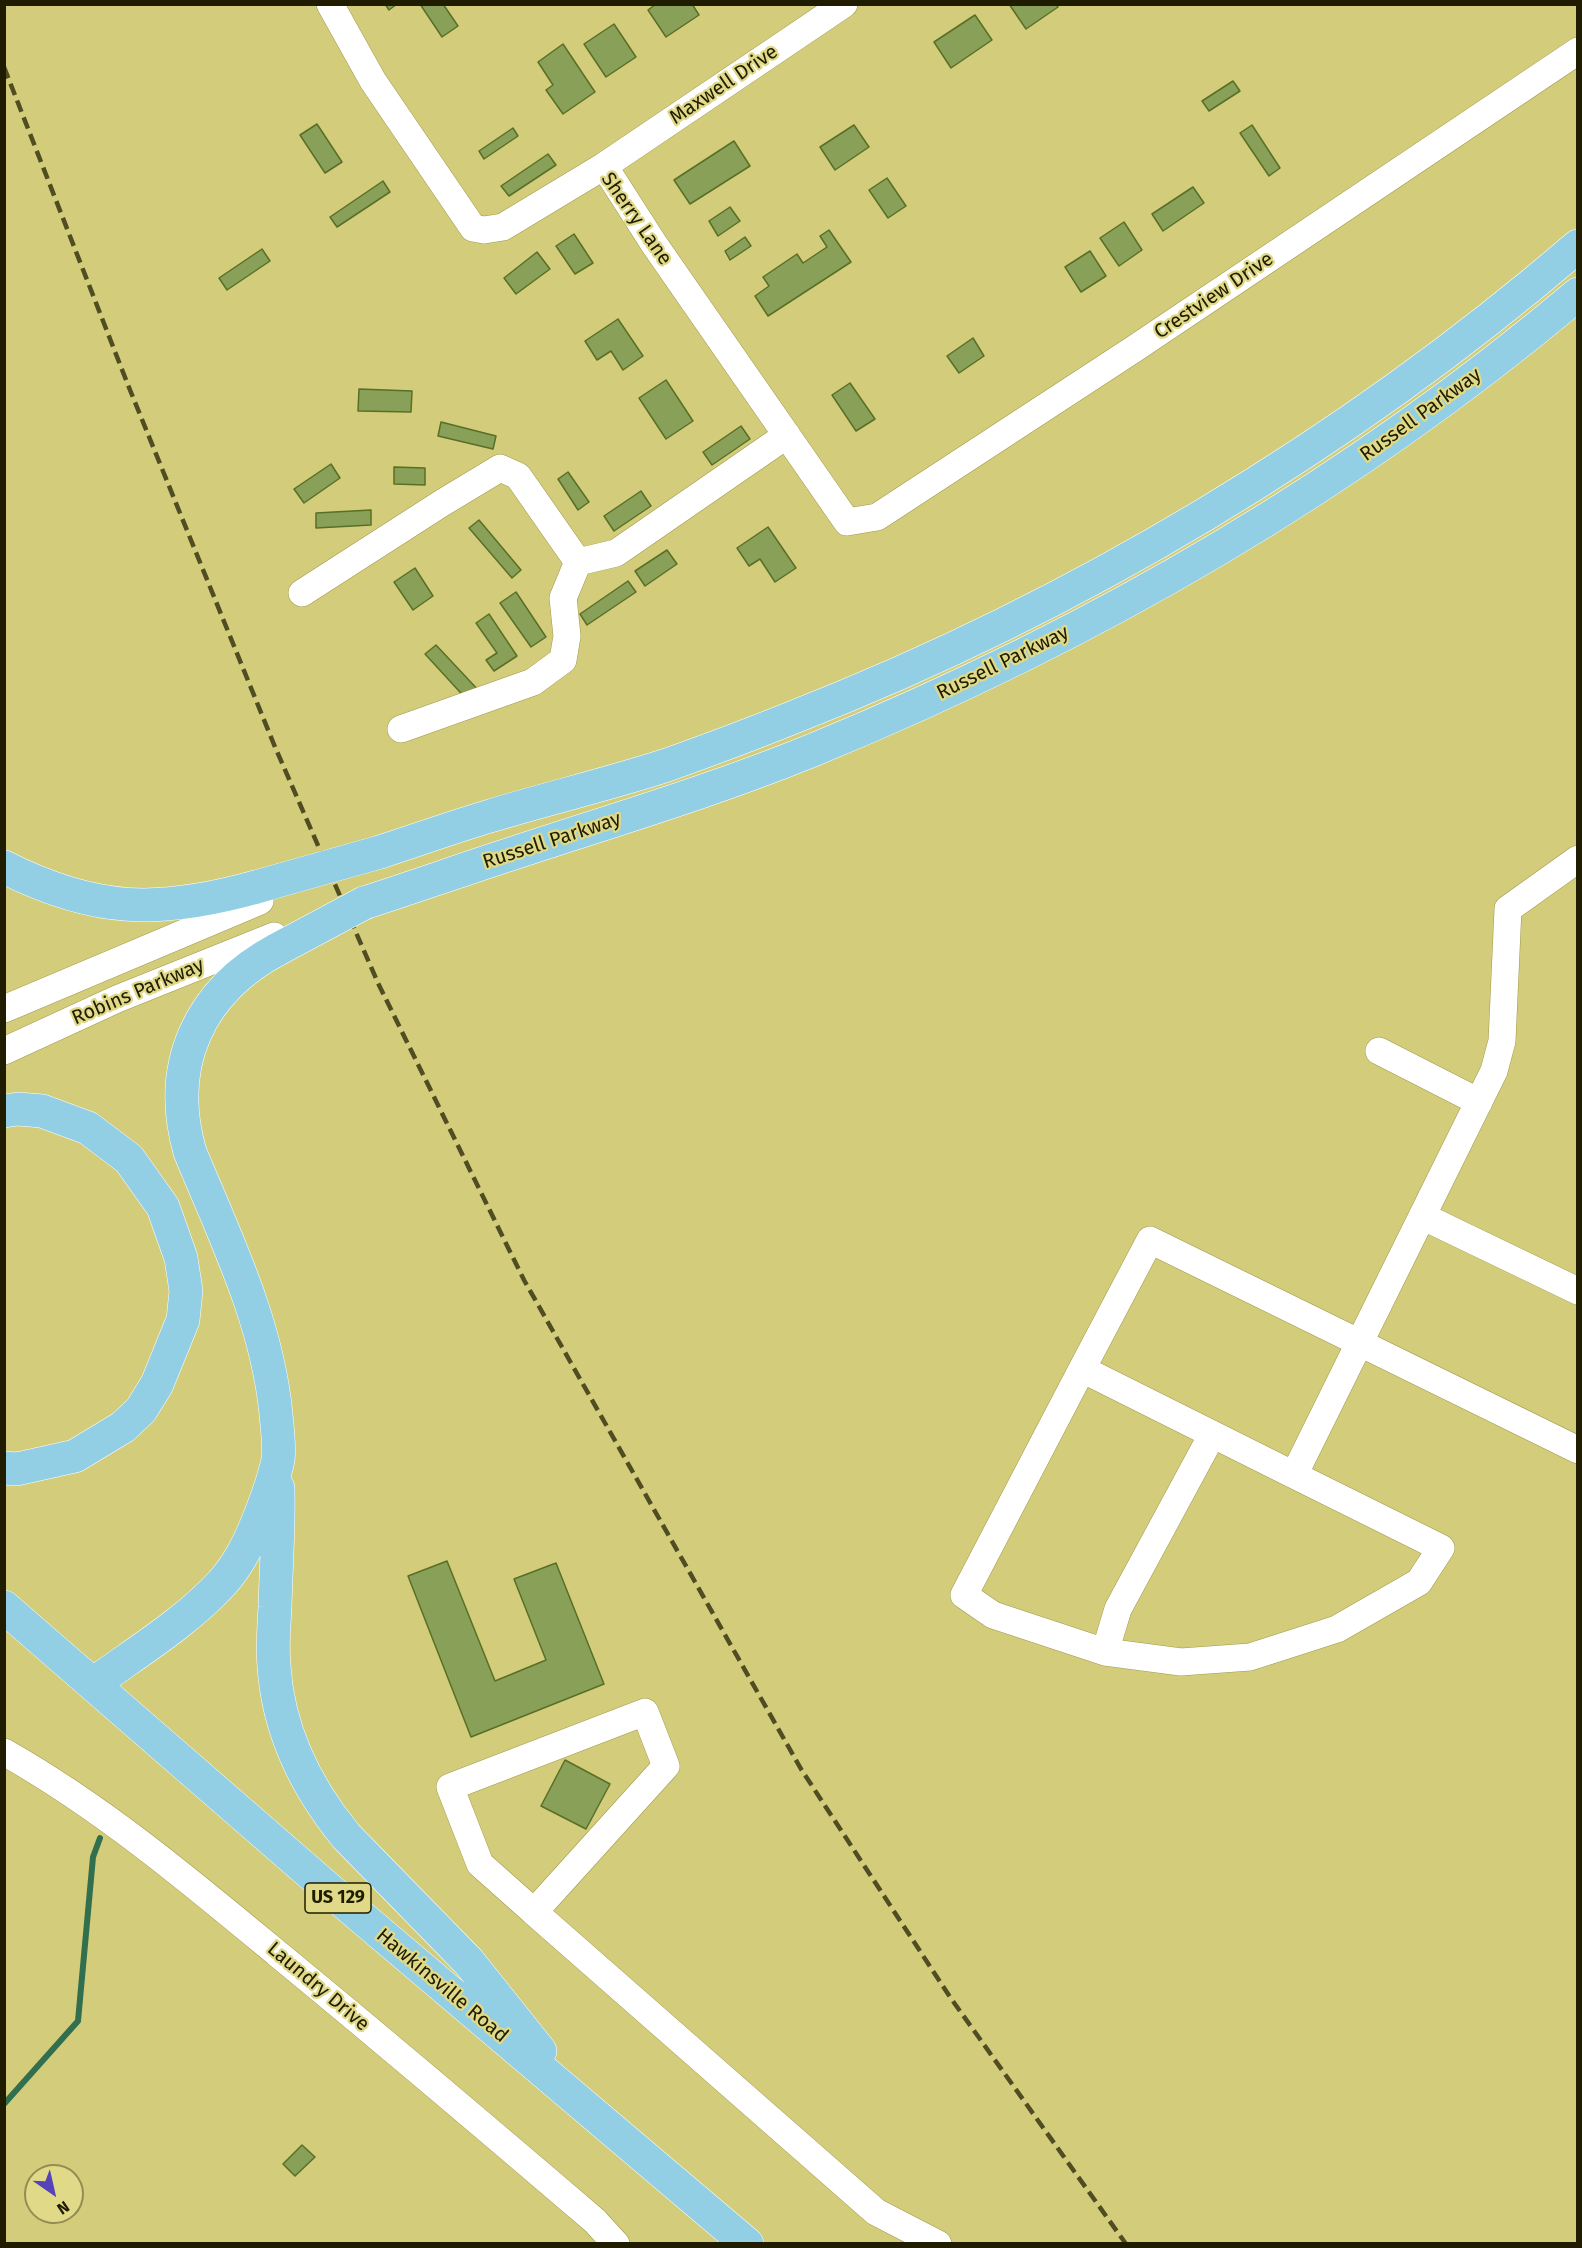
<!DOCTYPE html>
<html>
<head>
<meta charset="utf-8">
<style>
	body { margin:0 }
	#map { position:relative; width:1582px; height:2248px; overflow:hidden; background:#d3cc7b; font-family:"Fira Sans",sans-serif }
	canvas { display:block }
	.frame { position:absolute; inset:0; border:6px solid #1f1c00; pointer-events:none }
	.north { position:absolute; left:24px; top:2164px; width:60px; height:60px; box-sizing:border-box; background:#e0d988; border:2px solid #938d52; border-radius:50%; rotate:146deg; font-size:16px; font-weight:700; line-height:24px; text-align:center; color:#1f1c00 }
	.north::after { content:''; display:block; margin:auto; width:21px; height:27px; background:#5543bb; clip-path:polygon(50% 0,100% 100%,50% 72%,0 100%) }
</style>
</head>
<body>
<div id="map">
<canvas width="1582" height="2248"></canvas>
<div class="frame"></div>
<div class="north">N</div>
</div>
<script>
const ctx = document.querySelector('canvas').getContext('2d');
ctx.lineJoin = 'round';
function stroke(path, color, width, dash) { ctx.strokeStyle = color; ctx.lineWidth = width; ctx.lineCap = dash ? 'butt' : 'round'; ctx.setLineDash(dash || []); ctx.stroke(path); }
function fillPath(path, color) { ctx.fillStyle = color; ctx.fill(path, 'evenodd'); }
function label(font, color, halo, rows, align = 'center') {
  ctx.font = font + ' "Fira Sans",sans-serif'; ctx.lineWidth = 4.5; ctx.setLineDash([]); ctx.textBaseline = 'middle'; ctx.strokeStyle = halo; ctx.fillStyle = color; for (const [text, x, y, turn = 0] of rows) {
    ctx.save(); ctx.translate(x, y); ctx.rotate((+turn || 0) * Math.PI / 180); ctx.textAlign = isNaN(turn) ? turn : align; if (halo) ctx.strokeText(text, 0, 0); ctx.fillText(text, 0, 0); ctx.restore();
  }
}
stroke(new Path2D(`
	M4,2104L78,2021L93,1857L100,1838`), '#316f4e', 6);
const building = new Path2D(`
	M385,4H397L389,10Z
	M420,4H443L458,26L442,37Z
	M656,4H692L699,15L666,37L648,10Z
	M1009,4H1056L1058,7L1026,29Z
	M975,15L992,40L951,68L934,42Z
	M614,24L636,57L606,77L584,44Z
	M563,44L595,92L563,114L546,90L553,85L538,62Z
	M1233,81L1240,91L1209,111L1202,101Z
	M317,124L342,162L325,173L300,135Z
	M854,125L869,147L835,170L820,147Z
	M1252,125L1280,168L1269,176L1240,133Z
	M513,128L518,136L484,159L479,151Z
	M734,141L750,166L690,204L674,180Z
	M548,154L556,165L509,196L501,186Z
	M887,178L906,206L888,218L869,190Z
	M383,181L390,192L337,227L330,217Z
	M1193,187L1204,203L1163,231L1152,214Z
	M730,207L740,221L718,236L709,221Z
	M1124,222L1142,250L1119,266L1100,238Z
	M829,230L851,262L768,316L755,296L769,286L763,277L797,254L803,263L827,247L820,236Z
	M574,234L593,263L575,274L556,246Z
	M745,237L751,246L730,260L725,251Z
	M262,249L270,261L227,290L219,278Z
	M1090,251L1106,276L1081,292L1065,267Z
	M537,252L550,269L516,294L504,278Z
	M618,319L643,356L623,370L611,351L597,360L585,341Z
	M973,338L984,356L959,373L947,356Z
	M666,380L693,421L666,439L639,398Z
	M850,383L875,419L856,431L832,395Z
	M359,389L412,391L411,412L358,411Z
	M441,422L496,436L493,449L438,436Z
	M741,426L750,439L712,465L703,452Z
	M331,464L340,478L304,503L294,489Z
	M394,467L425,468V485L394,484Z
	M568,472L589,502L578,510L558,479Z
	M641,491L651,506L614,531L604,516Z
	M371,510V525L316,528V513Z
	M479,520L521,570L512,578L469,528Z
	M768,527L796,568L775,582L760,559L749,566L737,548Z
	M667,550L677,564L645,586L635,571Z
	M415,568L433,596L413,610L394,582Z
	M628,581L636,592L587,625L580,614Z
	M516,592L546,637L531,647L500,603Z
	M489,614L517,656L494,671L486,660L497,653L476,623Z
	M436,645L481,693L470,703L425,654Z
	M447,1561L495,1681L546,1660L514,1579L556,1563L604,1684L471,1737L408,1576Z
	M565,1760L610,1784L586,1829L541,1806Z
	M302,2145L315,2157L295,2176L283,2164Z`);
fillPath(building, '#88a057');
stroke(building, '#596f25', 1.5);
const minor = new Path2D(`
	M330,4L373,81L473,228L484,230L503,227L604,166L844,4
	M604,166L654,244L847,522L877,517L1134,349L1578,51
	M302,593L442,503L500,468L518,476L578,562
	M401,729L533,682L563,660L567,636L563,598L578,562L616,553L787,435
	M4,1009L260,901
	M4,1051L117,999L274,936
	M1379,1051L1479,1102
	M1422,1216L1578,1291
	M1082,1369L1150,1240L1578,1450
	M1294,1475L1441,1548L1419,1582L1337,1629L1250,1657L1181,1662L1105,1652L993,1615L964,1595L1082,1369L1294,1475L1494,1071L1502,1041L1508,909L1578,859
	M1105,1652L1118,1609L1212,1435
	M645,1712L666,1766L534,1912L480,1864L450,1787Z
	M4,1752C103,1808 191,1882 279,1955C385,2042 491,2132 595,2221L616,2244
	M534,1912L876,2212L938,2244`);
const major = new Path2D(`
	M380,852C417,840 453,827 490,816C549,798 609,784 667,765C709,750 752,734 794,717C1075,607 1349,443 1578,246
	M4,867C95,913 159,914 256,887
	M364,903C414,887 464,869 514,853C614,820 715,790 813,750C1088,637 1350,486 1578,294
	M4,1111L18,1109L42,1111L88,1128L129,1159L163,1207L181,1258L186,1291L183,1320L157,1384L141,1410L123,1427L75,1456L17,1469L4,1468
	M278,1488C279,1527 276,1567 275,1607C274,1626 272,1647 274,1666C278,1729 306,1787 346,1836L469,1962L540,2051
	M4,1607L333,1893L747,2244
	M93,1684C137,1652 185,1623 222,1583C240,1563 250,1541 260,1516C267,1498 274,1479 278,1460C280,1446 277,1428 276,1414C267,1321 225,1237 190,1152C165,1065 199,991 278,949`);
stroke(minor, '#a19a4a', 28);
stroke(major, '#fff', 34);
stroke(minor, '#fff', 27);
stroke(major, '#93cfe4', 33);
stroke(new Path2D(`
	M4,67L128,385L275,747L378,983L524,1280L801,1769L950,1997L1126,2244`), '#514d22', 4.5, [12, 6]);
const majorBridge = new Path2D(`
	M256,887L380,852
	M278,949L364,903`);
stroke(majorBridge, '#fff', 34, []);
stroke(majorBridge, '#93cfe4', 33);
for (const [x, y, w] of [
	[338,1898,66]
]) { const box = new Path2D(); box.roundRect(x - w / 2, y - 15, w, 30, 4.5); ctx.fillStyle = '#e0d988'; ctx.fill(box); stroke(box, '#1f1c00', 1.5); }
label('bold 18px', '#1f1c00', null, [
	["US 129",338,1898]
]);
label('20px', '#1f1c00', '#e0d988', [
	["Maxwell Drive",724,85,-34],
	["Sherry Lane",636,219,55],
	["Crestview Drive",1214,296,-34],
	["Russell Parkway",1421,415,-36],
	["Russell Parkway",1003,663,-26],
	["Russell Parkway",552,841,-18],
	["Robins Parkway",138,992,-23],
	["Hawkinsville Road",442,1986,40],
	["Laundry Drive",318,1987,40]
]);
</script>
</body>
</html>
